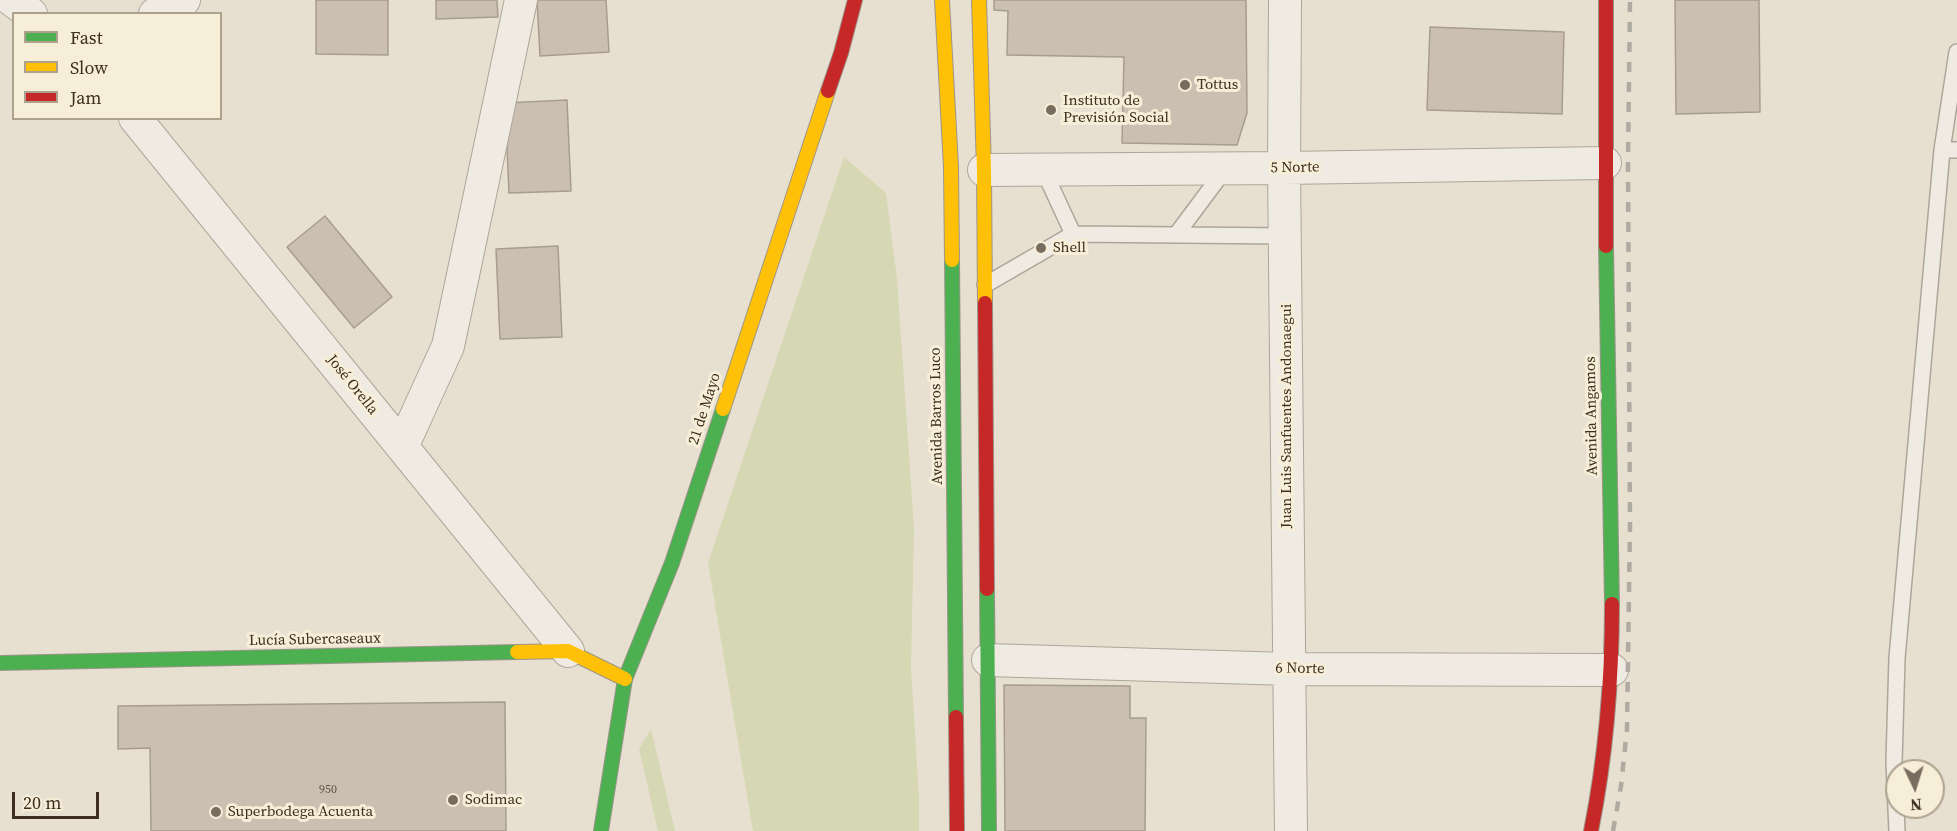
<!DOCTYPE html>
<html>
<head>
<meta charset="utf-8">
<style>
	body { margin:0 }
	#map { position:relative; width:1957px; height:831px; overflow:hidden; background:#e7e0d1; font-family:"Source Serif 4",serif }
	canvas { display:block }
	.legend { position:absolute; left:12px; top:12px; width:210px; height:108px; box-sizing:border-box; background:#f7eed8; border:2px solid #ada18e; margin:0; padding:8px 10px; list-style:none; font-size:18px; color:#3d2e20 }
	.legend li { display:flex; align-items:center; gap:12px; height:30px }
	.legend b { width:30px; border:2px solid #ada18e }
	.north { position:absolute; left:1885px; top:759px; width:60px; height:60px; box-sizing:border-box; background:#f7eed8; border:2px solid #ada18e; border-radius:50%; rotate:176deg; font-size:16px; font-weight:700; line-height:24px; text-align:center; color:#3d2e20 }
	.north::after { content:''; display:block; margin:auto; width:21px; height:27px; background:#786c5e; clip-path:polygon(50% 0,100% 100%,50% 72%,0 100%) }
	.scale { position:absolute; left:12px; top:792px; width:87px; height:27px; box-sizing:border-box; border:3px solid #3d2e20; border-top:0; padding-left:8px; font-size:18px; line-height:21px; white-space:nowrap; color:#3d2e20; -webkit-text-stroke:4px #f7eed8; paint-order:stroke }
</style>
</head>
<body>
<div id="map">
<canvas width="1957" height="831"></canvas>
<ul class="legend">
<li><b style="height:8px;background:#4caf50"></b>Fast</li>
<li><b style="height:8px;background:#ffc107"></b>Slow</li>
<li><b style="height:8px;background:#c62828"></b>Jam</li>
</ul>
<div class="north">N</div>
<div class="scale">20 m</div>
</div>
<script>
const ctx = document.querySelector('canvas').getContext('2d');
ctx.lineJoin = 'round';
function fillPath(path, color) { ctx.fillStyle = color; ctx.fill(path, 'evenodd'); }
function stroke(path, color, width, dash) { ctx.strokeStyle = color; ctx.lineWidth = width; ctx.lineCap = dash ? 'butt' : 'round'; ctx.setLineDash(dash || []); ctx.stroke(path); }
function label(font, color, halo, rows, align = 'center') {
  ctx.font = font + ' "Source Serif 4",serif'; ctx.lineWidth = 6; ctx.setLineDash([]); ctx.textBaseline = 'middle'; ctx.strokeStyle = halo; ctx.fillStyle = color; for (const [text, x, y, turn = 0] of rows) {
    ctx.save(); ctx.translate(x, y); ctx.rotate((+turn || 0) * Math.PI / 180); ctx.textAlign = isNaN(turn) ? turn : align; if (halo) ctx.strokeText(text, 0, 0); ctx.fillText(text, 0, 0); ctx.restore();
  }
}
fillPath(new Path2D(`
	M844,157L886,193L897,279L914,528L911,667L919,800V831H753L708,563Z
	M651,729L675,831H658L639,749Z`), '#d6d7b3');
const building = new Path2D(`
	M316,0H388V55L316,54Z
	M436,0H497L498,17L436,19Z
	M537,0H606L609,52L540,56Z
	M994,0H1246L1247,113L1237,145L1122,143L1124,57L1007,55L1008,11L994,10Z
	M1675,0H1759L1760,112L1676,114Z
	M1430,27L1564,32L1562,114L1427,110Z
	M567,100L571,191L509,193L505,103Z
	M325,216L392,297L354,328L287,247Z
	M558,246L562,337L500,339L496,249Z
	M1004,685L1130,686V718H1146L1145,831H1005Z
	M505,702L506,831H151L150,748L118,749V706Z`);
fillPath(building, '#cbbfb2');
stroke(building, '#a89c90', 1.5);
const lane = new Path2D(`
	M1942,150H1957
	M1043,169L1073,234
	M1176,235L1226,168
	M985,285L1073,234L1285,236
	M1897,831L1894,762L1897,658L1942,150L1957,52`);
const street = new Path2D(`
	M12,0L31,14
	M1285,0L1284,168L1291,831
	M155,14L184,0
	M135,118L568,651
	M984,170L1284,168L1605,163
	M402,447L448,346L521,0
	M988,660L1289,669L1612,670`);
const fast = new Path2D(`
	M1606,246L1612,604
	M952,260L956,717
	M987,589L989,831
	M0,663L517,652
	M601,831L625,679L672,563L723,409`);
const slow = new Path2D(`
	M942,0L951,167L952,260
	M979,0L984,170L985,303
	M723,409L828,91
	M517,652L568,651L625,679`);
const jam = new Path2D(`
	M1606,0V246
	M828,91L841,53L855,0
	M985,303L987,589
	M956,717L957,831
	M1591,831C1606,756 1612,681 1612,604`);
stroke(lane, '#ada599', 18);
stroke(street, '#ada599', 34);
stroke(fast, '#9c958a', 16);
stroke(slow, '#9c958a', 16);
stroke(jam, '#9c958a', 16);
stroke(lane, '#efebe3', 15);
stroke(street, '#efebe3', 32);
stroke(fast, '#4caf50', 14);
stroke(slow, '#ffc107', 14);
stroke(jam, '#c62828', 14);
stroke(new Path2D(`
	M1613,831L1621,786L1627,729L1630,526L1628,161L1630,0`), '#afaaa2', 4.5, [10, 10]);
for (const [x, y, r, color] of [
	[1185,85,6,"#786c5e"],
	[1051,110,6,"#786c5e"],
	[1041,248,6,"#786c5e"],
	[453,800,6,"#786c5e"],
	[216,812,6,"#786c5e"]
]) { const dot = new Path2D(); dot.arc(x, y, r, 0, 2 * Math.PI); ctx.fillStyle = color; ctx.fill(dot); stroke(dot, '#f7eed8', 2); }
label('12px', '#605244', null, [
	["950",328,790]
]);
label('15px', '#3d2e20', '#f7eed8', [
	["Tottus",1197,85],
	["Instituto de",1063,101],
	["Previsión Social",1063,118],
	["Shell",1053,248],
	["Sodimac",465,800],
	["Superbodega Acuenta",228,812]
], 'left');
label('15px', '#3d2e20', '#f7eed8', [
	["5 Norte",1295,168,-1],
	["José Orella",352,385,51],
	["21 de Mayo",705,409,-72],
	["Avenida Barros Luco",937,416,-91],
	["Juan Luis Sanfuentes Andonaegui",1287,416,-90],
	["Avenida Angamos",1592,416,-91],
	["Lucía Subercaseaux",315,640,-1],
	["6 Norte",1300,669,1]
]);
</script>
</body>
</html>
